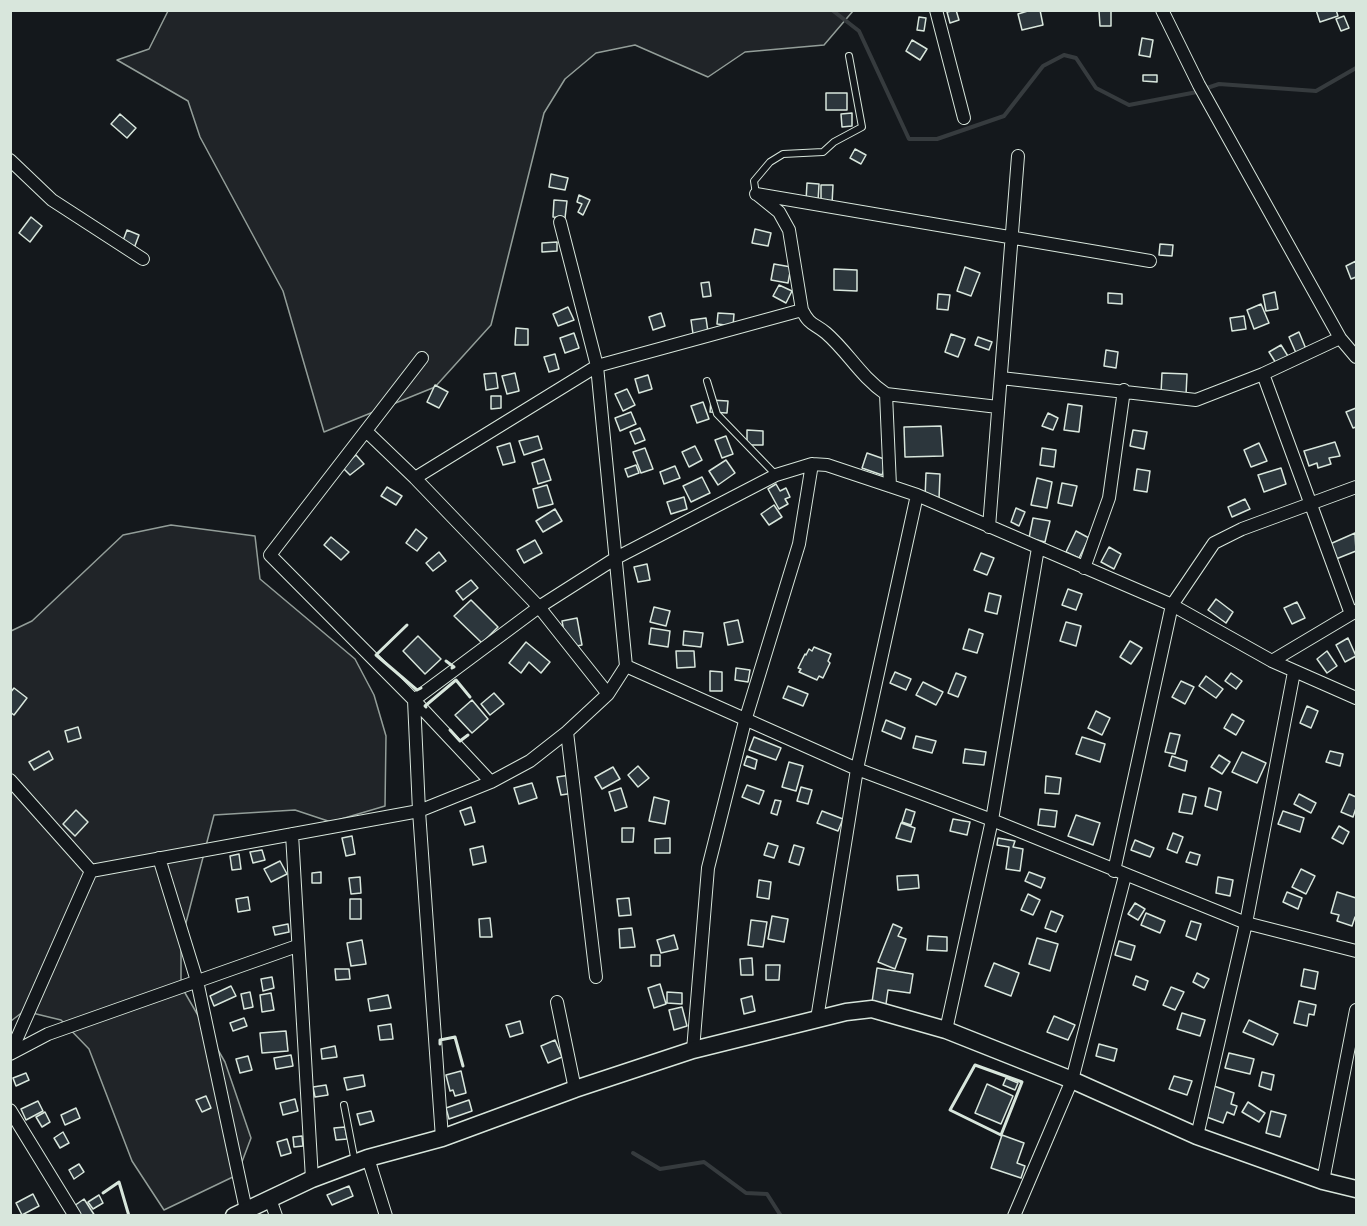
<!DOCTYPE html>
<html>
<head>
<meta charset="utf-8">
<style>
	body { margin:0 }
	#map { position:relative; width:1367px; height:1226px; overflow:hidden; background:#14181c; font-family:"Sofia Sans Condensed",sans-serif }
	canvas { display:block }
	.frame { position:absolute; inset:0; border:12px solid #d8e6dc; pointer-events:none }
</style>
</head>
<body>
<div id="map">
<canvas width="1367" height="1226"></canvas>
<div class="frame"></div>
</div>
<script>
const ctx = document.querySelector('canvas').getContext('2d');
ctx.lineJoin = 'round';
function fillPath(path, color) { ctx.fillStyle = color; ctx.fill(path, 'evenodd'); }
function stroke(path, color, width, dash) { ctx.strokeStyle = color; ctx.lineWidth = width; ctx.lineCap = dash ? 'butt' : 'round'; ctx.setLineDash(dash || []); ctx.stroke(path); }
const green = new Path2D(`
	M168,11H853L824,45L745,52L708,77L635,45L596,53L565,79L544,113L491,325L435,387L324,432L283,291L200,137L188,101L117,60L149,49Z
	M171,525L255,536L260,579L355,659L374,695L386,736L385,806L331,822L295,810L214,815L181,942V986L225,1062L251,1138L237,1175L164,1210L132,1161L89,1049L61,1020L24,1011L11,1021V631L32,621L123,535Z`);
fillPath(green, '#202428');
stroke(green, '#939e99', 1.5);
stroke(new Path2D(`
	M832,10L859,31L909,139H937L1004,116L1043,66L1064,55L1076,58L1096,88L1129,105L1197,92
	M1204,89L1219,84L1316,91L1356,68
	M633,1153L660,1169L704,1162L746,1193L767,1194L781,1216`), '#363b3e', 4);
const building = new Path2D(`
	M956,10L959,20L950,23L947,12Z
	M1031,10H1040L1043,25L1022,30L1018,14Z
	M1111,10V26H1100L1099,11Z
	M1316,10H1336L1338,16L1320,22Z
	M1344,16L1349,28L1341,31L1336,19Z
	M919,17L926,18L924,31L917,30Z
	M1142,38L1153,40L1150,57L1139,55Z
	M912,40L927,49L920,60L906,51Z
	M1143,75H1157V82L1143,81Z
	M826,93H847V110H826Z
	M852,113V126L842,127L841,114Z
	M120,114L136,128L127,138L111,124Z
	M855,149L866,155L861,164L850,158Z
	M551,174L568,178L565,190L549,187Z
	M807,183L819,184L818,202L806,201Z
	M821,185H833L832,204H821Z
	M579,195L590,200L583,215L578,212L582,204L577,202Z
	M554,200L567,201L565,218L553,217Z
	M31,217L42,226L30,242L19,233Z
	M755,229L771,233L768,246L752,243Z
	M127,230L139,235L133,251L121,246Z
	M557,242V251L542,252V243Z
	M1160,244L1173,245L1172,256L1159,255Z
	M1356,261V277L1351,279L1346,266Z
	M774,264L791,267L788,283L771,280Z
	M965,267L980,273L971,296L957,291Z
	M834,269L857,270V291L834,290Z
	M709,282L711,296L703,297L701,283Z
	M779,285L792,291L786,303L773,296Z
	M1275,292L1278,309L1266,311L1263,295Z
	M1108,293L1122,294V304L1108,303Z
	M938,294L950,295L948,310L937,309Z
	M1261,304L1269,323L1254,329L1247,310Z
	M568,307L574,320L558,326L553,314Z
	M661,313L665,326L653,330L649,317Z
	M718,313L734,314L733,326L717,324Z
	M1244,316L1246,329L1232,331L1230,318Z
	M706,318L708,332L693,334L691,320Z
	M516,328L528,329V345H515Z
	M1299,332L1306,349L1296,353L1289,337Z
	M574,333L579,348L565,353L560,338Z
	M951,334L965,339L958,357L945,352Z
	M978,337L992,342L989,350L975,345Z
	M1281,345L1291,361L1279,368L1269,352Z
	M1106,350L1118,352L1116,368L1104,366Z
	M555,354L559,369L549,372L544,357Z
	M496,373L498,388L486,390L484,374Z
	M515,373L519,391L507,394L502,376Z
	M1162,373L1187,374L1186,395L1161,393Z
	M648,375L652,389L639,393L635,379Z
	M435,385L448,392L439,408L427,402Z
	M627,389L635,405L623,411L615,394Z
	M491,396H501V408L491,409Z
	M711,400L728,401L727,413L710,412Z
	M703,402L709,419L697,423L691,406Z
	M1068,404L1082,406L1079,432L1064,430Z
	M1356,408V427L1353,428L1346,412Z
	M631,412L636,424L620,431L615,418Z
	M1048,413L1058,418L1053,430L1042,426Z
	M941,426L943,456L905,457L904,427Z
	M640,428L645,440L635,444L630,432Z
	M747,430L763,431V445H747Z
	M1133,430L1147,432L1144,449L1130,446Z
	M538,436L542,449L524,455L519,441Z
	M726,436L733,454L722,458L715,440Z
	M1335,442L1340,456L1329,458L1331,464L1318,468L1317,463L1309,466L1304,451Z
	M510,443L515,462L503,465L497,447Z
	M1259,443L1267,461L1251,467L1244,450Z
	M695,446L702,460L689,467L682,452Z
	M645,448L653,469L641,473L633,452Z
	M1042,448L1056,450L1054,467L1040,465Z
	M867,453L887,460L882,475L862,468Z
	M356,455L364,464L350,475L342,467Z
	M544,459L551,480L538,484L532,463Z
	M726,460L735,473L718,485L709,471Z
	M636,465L639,473L628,477L625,469Z
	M675,466L680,478L664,484L660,472Z
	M1281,468L1286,484L1264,492L1258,475Z
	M1137,469L1150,471L1147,492L1134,490Z
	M926,473L940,474L939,499L925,498Z
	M702,477L710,493L691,502L683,486Z
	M1037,478L1052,482L1047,508L1031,505Z
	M1062,483L1077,486L1072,506L1058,503Z
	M776,484L780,491L786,488L790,497L785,499L788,504L779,509L768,489Z
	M547,485L553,504L538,508L533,489Z
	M387,487L402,496L396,505L381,496Z
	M684,497L687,509L671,514L667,502Z
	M1245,499L1250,509L1232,517L1228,507Z
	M774,505L782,517L769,525L761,514Z
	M1016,508L1025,512L1019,526L1011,522Z
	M555,509L562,521L543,532L536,521Z
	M1033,518L1050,521L1045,542L1029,538Z
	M416,529L427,538L417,551L406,543Z
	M1076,531L1089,538L1079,558L1066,552Z
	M1355,533L1356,551L1336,559L1330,544Z
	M331,537L349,552L341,560L324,545Z
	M535,540L542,553L524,563L517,550Z
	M1109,547L1121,554L1114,569L1101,562Z
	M439,552L446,561L433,571L426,563Z
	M981,553L994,558L987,575L974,570Z
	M647,564L650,580L638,582L634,567Z
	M471,580L478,588L463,600L456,591Z
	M1068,589L1082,594L1076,610L1062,605Z
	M989,593L1001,596L997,614L985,611Z
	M1216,599L1233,612L1226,623L1208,610Z
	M471,600L498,627L482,643L454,616Z
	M1297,602L1305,618L1292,624L1284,608Z
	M654,607L670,611L666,626L650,622Z
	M577,618L582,645L567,648L562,621Z
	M738,620L743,642L728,645L724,623Z
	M1066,622L1081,626L1076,646L1060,641Z
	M651,628L670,631L668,647L649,644Z
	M969,629L983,634L977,653L963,649Z
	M684,631L703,633L701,647L683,645Z
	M418,636L441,659L425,674L403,651Z
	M1348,638L1356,656L1345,662L1336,645Z
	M1130,641L1142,648L1131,664L1120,657Z
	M526,642L550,662L541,673L529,662L521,673L509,663Z
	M814,647L831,654L828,661L830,663L823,678L819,676L817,680L799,672L801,669L798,668L805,654L806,655L809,649L812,651Z
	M676,651H694L695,667L677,668Z
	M1327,651L1337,666L1327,673L1317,659Z
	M736,668L750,670L748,682L735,680Z
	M710,671L722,672V691H710Z
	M895,672L911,679L906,690L890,683Z
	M956,673L966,677L958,697L948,693Z
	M1231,673L1242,681L1236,689L1225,681Z
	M1206,676L1223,689L1216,698L1199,686Z
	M1181,681L1194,687L1185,704L1172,697Z
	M923,682L943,692L936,705L916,695Z
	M788,686L808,694L803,706L783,698Z
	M14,688L27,698L14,715L10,712V693Z
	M494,693L504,704L490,715L481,704Z
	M472,700L488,719L472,733L455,715Z
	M1307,706L1318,711L1311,728L1300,723Z
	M1096,711L1110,718L1102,735L1088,728Z
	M1232,714L1244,721L1236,735L1224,728Z
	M886,720L905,728L901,739L882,731Z
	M78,727L81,738L68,742L65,731Z
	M1170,733L1180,735L1175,754L1165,752Z
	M916,736L936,741L932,753L913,748Z
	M754,737L781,748L776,760L749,750Z
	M1082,737L1105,744L1100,762L1076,754Z
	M965,749L986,752L984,765L963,763Z
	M49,751L53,759L34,770L29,762Z
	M1330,751L1343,754L1340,766L1326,762Z
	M1242,752L1266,763L1257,783L1232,772Z
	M1219,755L1230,762L1222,774L1211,767Z
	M747,756L757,760L755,769L744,765Z
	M1172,756L1187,761L1185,771L1169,766Z
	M789,762L803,766L796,791L782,787Z
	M638,766L649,778L638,787L628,775Z
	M613,767L620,779L602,789L595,777Z
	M570,775L574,793L561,795L557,777Z
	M1046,776L1061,778L1059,794L1045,793Z
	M532,783L537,798L519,804L514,788Z
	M747,785L764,791L759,804L742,797Z
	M801,787L812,790L808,804L797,801Z
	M621,788L627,807L615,811L609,792Z
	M1209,788L1221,792L1217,810L1205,806Z
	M1183,794L1196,797L1192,814L1179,812Z
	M1299,794L1316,803L1311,813L1294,804Z
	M1349,794L1356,797V808L1353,817L1341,812Z
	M654,797L669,801L665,824L649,821Z
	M775,800L781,801L777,815L771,813Z
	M471,807L475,822L465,825L460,811Z
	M906,809L915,812L911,825L902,822Z
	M1040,809L1057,811L1055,827L1038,825Z
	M76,810L88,822L75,836L63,824Z
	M822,811L843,819L838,831L817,823Z
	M1283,811L1304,818L1300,832L1278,824Z
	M1076,815L1100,823L1093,845L1068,836Z
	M953,819L970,822L967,835L950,831Z
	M901,823L915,828L911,842L896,838Z
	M1339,826L1349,832L1343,844L1332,838Z
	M622,828H634L633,842H622Z
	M1173,833L1183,837L1177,853L1167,849Z
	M352,836L355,854L346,856L342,838Z
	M670,838V853H655V839Z
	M998,838L1015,841L1013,847L1023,849L1020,871L1006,869L1009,847L997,845Z
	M1135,840L1154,848L1150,857L1131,850Z
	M768,843L778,846L774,858L764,855Z
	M794,845L804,848L799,865L789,862Z
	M483,846L486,862L473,865L470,849Z
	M262,850L265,860L253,863L250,852Z
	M1190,852L1200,855L1197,865L1186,862Z
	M239,854L241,869L232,870L230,856Z
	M280,861L287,874L271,882L264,869Z
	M1301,869L1315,876L1306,894L1292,887Z
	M321,872V883H312V873Z
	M1029,872L1045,878L1041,888L1025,881Z
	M918,875L919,888L898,890L897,876Z
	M360,877L361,893L351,894L349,878Z
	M1218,877L1233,880L1230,896L1216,893Z
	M759,880L771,882L769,899L757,897Z
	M1287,892L1302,898L1298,909L1283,902Z
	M1337,892L1356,898V917H1355L1352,926L1337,921L1339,915L1331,913Z
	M1028,894L1040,900L1033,915L1021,910Z
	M248,897L250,910L238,912L236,899Z
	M629,898L631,915L619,916L617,899Z
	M350,899H361V919H350Z
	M1135,903L1145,909L1138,920L1128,914Z
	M1051,911L1063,916L1056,932L1045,928Z
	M1146,913L1165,921L1160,933L1141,925Z
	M772,916L788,919L784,942L768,939Z
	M490,918L492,937H480L479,919Z
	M751,920L767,922L763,947L748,945Z
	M1191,921L1201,924L1196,940L1186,936Z
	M288,924L289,932L275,935L273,927Z
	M893,924L902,928L898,936L906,939L895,969L878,962Z
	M632,928L635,947L620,948L619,929Z
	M674,935L678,949L661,953L657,940Z
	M928,936L947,937V951L927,950Z
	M1037,938L1058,944L1050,971L1029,964Z
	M362,940L366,964L351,966L347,943Z
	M1119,941L1135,946L1131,960L1115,955Z
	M651,955H660V966H651Z
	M752,958L753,975H741L740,959Z
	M994,963L1019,973L1011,996L985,986Z
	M766,965H780L779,980H766Z
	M877,968L913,974L910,993L888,990L886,1004L872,1002Z
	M335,969H349L350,979L336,980Z
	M1304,969L1318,972L1315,989L1301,986Z
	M1197,973L1209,979L1204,988L1193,982Z
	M1136,976L1148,981L1145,990L1133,985Z
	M272,977L274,988L263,991L261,979Z
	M660,984L666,1004L654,1008L648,988Z
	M231,986L236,996L214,1006L210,996Z
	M1171,987L1184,992L1175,1010L1163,1005Z
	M250,992L253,1007L244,1009L241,994Z
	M667,992L682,993V1004L667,1003Z
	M271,993L274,1010L262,1012L260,995Z
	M388,995L391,1008L370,1011L368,999Z
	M752,996L755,1011L744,1014L741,999Z
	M1299,1001L1316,1005L1314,1015L1309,1014L1307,1026L1294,1023Z
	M682,1007L687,1026L674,1030L669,1010Z
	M1182,1013L1205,1020L1200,1036L1177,1029Z
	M1054,1016L1075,1025L1068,1040L1047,1032Z
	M244,1018L247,1026L233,1031L230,1023Z
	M1249,1020L1278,1034L1273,1045L1243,1032Z
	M520,1021L523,1033L510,1037L506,1025Z
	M391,1024L393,1039L380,1040L378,1026Z
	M286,1031L288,1051L262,1053L260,1033Z
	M555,1040L562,1057L548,1063L541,1046Z
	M1099,1044L1117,1049L1114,1061L1096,1056Z
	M335,1046L337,1057L322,1059L321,1049Z
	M1229,1053L1254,1059L1250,1074L1225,1068Z
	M291,1055L293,1066L276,1069L274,1058Z
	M248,1056L252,1070L240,1073L236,1059Z
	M461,1071L466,1093L455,1096L453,1090L450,1091L446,1075Z
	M1262,1072L1274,1075L1271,1090L1259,1086Z
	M26,1073L29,1080L16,1086L13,1078Z
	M363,1075L365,1086L347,1090L344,1078Z
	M1174,1076L1192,1081L1187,1095L1169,1089Z
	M1006,1078L1018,1083L1015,1090L1003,1085Z
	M987,1084L1013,1096L1001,1124L975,1113Z
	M326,1085L328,1095L315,1097L313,1087Z
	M1214,1086L1234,1093L1231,1104L1237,1106L1234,1115L1227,1112L1223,1123L1204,1116Z
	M206,1096L211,1108L202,1112L196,1100Z
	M295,1099L298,1111L283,1115L280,1103Z
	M469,1100L472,1111L449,1119L446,1108Z
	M38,1101L43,1111L26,1120L21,1109Z
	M1248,1102L1265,1113L1259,1122L1242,1112Z
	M76,1108L80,1118L65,1125L61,1115Z
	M371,1111L374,1121L360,1125L357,1114Z
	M1271,1111L1286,1115L1280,1137L1266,1133Z
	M45,1112L50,1122L42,1127L36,1117Z
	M345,1127L347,1139L336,1140L334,1128Z
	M63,1132L69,1143L60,1148L54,1138Z
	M1002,1135L1024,1143L1017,1163L1025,1166L1021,1178L991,1168Z
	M302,1136L303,1146L294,1147L293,1137Z
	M287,1139L291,1153L281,1156L277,1142Z
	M79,1164L84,1172L74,1179L69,1170Z
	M349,1186L353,1196L332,1205L327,1195Z
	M33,1194L39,1206L22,1215L16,1203Z
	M99,1195L103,1203L93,1209L88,1202Z
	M84,1199L95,1216H80L74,1206Z`);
fillPath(building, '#2c363c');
stroke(building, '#d8e6dc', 1.5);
const lane = new Path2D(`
	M756,194L754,181L770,162L783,154L823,152L834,142L862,127L849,56
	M707,381L717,414L776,475
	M344,1105L355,1162`);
const street = new Path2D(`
	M936,10L964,118
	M1162,10L1199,85L1340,338L1356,357
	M10,160L52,200L143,259
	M756,194L1150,261
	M758,195L779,212L789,230L802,310C810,326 814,323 826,333C848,352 860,376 886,394L890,486
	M422,358L270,555L414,700L491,782
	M1263,374L1351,614
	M1001,378L1196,400L1263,374L1340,338
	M886,394L998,407
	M366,431L415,478L539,607L608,694
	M415,478L597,366L802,310
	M989,527L1018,156
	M1084,568L1109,498L1124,390
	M1272,661L1356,611
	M626,666L857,769L992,820L1246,923L1356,951
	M567,732L596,977
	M10,780L91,871
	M292,834L312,1179
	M159,858L197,981L246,1210
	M1114,871L1172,605L1214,543L1242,529L1356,487
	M557,1002L575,1089
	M817,1019L857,769L917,495
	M946,1030L992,820L1038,548
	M693,1050L708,868L745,721L799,544L812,464
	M10,1054L91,871L419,811L491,782L530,761L567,732L608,694L626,666L597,366L560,222
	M10,1054L48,1034L297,946
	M10,1110L75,1216
	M1197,1136L1246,923L1294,672
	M442,1138L419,811L414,700L539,607L616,558L776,475L812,464L827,465L917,495L1172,605L1272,661L1356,698
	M368,1158L386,1216
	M1323,1181L1356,1010
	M270,1199L276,1216
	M1014,1216L1072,1080L1125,876`);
const secondary = new Path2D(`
	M234,1216L312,1179L368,1158L442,1138L575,1089L693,1050L846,1012L872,1009L946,1030L1072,1080L1197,1136L1323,1181L1356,1189`);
stroke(lane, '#d8e6dc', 8);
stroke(street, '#d8e6dc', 14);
stroke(secondary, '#d8e6dc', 19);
stroke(lane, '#14181c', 6);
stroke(street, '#14181c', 12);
stroke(secondary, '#14181c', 16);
stroke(new Path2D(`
	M407,625L376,655L417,690L421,688
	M446,661L454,667L452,668
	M426,707L425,706L456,680L470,697
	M450,730L460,741L468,735
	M440,1044V1040L455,1037L463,1066
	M975,1065L1022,1082L1001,1135L950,1110Z
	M103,1193L119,1182L129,1216`), '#d8e6dc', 3);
</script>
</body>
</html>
